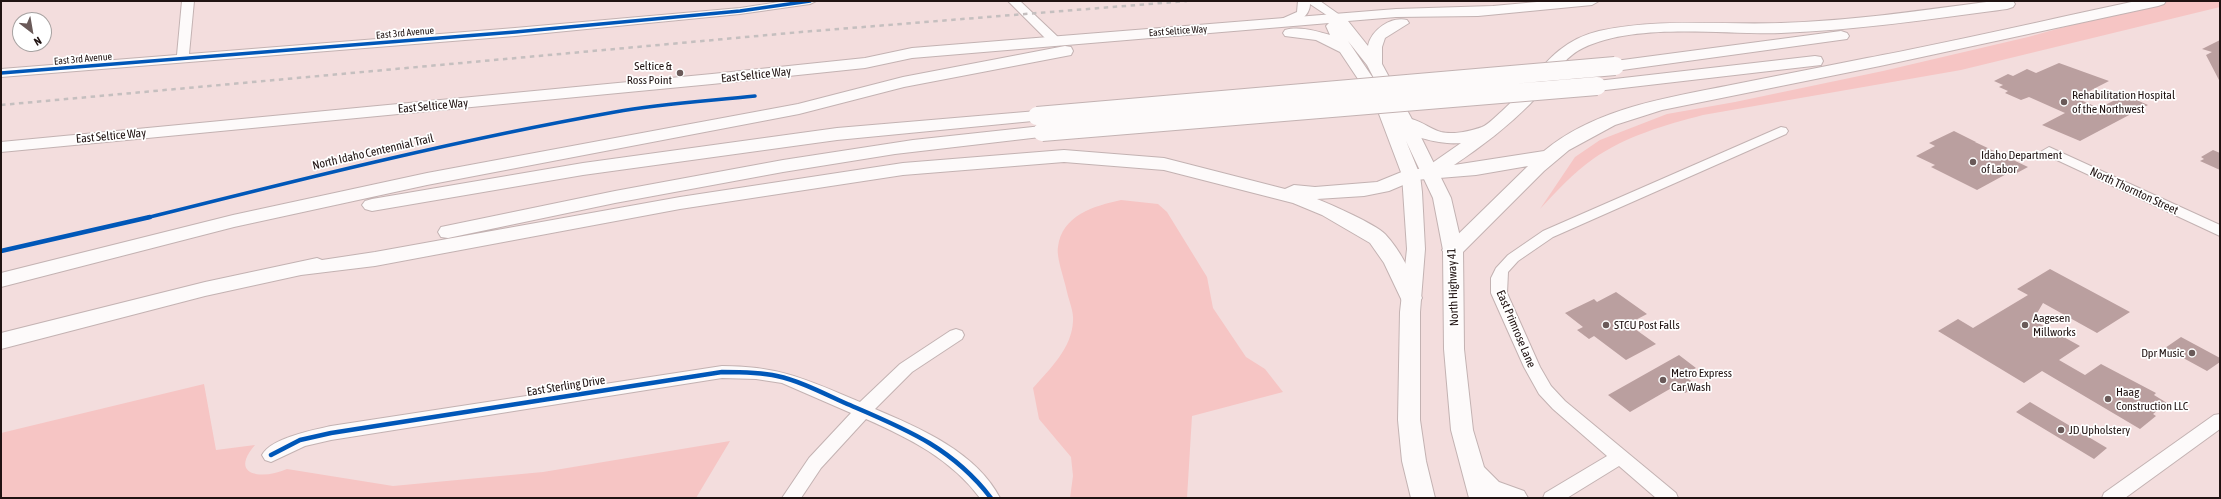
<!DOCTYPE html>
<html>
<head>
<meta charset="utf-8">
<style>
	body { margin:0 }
	#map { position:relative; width:2221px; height:499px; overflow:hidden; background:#f3dddd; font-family:"Asap Condensed",sans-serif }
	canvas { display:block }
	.frame { position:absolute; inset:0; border:2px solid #201312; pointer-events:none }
	.north { position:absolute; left:12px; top:12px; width:40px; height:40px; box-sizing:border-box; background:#fff; border:1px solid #a6a1a0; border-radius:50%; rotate:149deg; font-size:11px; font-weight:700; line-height:16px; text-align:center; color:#201312 }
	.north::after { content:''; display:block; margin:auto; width:14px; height:18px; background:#6a5a59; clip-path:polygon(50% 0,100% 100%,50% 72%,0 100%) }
</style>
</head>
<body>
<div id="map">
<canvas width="2221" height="499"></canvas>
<div class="frame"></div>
<div class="north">N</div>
</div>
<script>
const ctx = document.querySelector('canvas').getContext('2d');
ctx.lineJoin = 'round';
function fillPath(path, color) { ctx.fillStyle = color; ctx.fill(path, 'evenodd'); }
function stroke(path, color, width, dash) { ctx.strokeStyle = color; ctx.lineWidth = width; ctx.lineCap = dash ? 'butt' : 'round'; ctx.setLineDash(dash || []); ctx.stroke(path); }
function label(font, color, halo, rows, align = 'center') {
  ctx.font = font + ' "Asap Condensed",sans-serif'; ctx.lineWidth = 3.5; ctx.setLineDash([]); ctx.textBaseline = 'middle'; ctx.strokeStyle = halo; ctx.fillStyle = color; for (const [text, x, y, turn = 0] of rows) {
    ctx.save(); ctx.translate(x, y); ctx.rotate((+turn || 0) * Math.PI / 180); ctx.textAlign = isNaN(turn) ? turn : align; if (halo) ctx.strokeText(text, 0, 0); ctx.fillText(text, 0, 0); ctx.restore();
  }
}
fillPath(new Path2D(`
	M2158,1H2220V7L1961,70L1703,115C1665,125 1626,136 1593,159C1573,173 1557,191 1540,209L1575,157L1600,140L1667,114L1735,102L1883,71L2028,37Z
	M1121,200L1158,204L1167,212L1207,277L1213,308L1246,357L1265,369L1283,392L1192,416L1187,498H1070L1073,476L1071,457L1039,419L1033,388C1050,369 1072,348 1073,321C1074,312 1069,301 1067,292C1065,281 1056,257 1058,247C1062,215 1094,206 1121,200Z
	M204,384L216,450L255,445C228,476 263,480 287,469L393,486L543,472L730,441L696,498H1V433Z`), '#f6c5c4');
fillPath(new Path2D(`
	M2220,40V82L2206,55L2212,52L2202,49Z
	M2059,63L2109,81L2076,98L2099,108L2125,95L2148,105L2080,141L2042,125L2065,113L2029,97L2021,100L2005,93L2008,91L1999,87L2003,85L1994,81L2008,74L2013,76L2027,69L2036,73Z
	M1954,131L1976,142H1975L2028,167L2015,174L2010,172L1977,190L1931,167L1935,165L1916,156L1935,146L1929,143Z
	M2213,150L2220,153V170L2200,161L2204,159L2201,157Z
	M2050,269L2130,312L2097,333L2043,303L2033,320L2080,346L2059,360L2085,375L2101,364L2156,393L2154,395L2167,403L2153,414L2156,416L2140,429L2042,371L2024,383L1938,331L1958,319L1973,328L2028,295L2017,289Z
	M1616,292L1647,314L1628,324L1656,344L1626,360L1594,336L1589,339L1577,330L1583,327L1565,313L1594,299L1597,302Z
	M2181,337L2220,358V362L2207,371L2165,348Z
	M1679,355L1696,368L1683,375L1698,386L1685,393L1675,386L1630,412L1608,395Z
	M2030,402L2107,448L2094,459L2016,412Z`), '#ba9f9f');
const minor = new Path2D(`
	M182,1H194L189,54L515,28L740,8L786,1H816L810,4L740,14L515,36L1,77V69L177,55Z
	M1008,1H1020L1058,37L1060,40L1058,43H1050Z
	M1298,1H1320L1344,18L1342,20H1334L1310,4C1310,18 1292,28 1279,24L1277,22L1279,20L1297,12Z
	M1781,127L1786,128L1788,131L1786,134L1553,237L1518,261L1508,272L1507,293L1540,367L1551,386L1565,401L1676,493L1678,498H1656L1619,466L1567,498H1543L1545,493L1607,456L1553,409L1539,394L1524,367L1491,293V278L1496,268L1508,255L1543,231Z
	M2049,147L2220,225V236L2044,154L2042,151Z
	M956,329L962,331L964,335L962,339L912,372L875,409C920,428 976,452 1000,498H980C951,459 909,438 866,419L821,468L801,498H782L809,458L851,413L782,383L756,379L722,378L331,440L305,446L271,462L265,460L262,455C271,438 313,430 331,426L722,366C780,366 808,380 860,402L900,364L950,331Z
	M2220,414V429L2125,498H2102L2104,493L2214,415Z`);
const major = new Path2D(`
	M1548,1H1599L1592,5L1478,16L1396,17L1348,21L1368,46C1371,30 1391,16 1407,20L1409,23L1385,38L1382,47V64L1414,123L1451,198L1463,250L1464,349L1473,430L1484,467L1499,482L1524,491L1528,498H1469L1451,430L1444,349L1443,250L1433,198L1406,141L1420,175L1422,192L1425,249L1420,312V420L1426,461L1435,498H1411L1402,461L1398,420L1400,312L1407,249L1402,175L1376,106L1340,52L1316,40L1285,36L1283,33L1285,30C1299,26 1316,31 1330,35L1326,26L1329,23L912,58L865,68L712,84L1,152V142L712,74L865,58L912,48L1396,9L1493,6ZM1348,41L1367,65L1377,84Z`);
const highway = new Path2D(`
	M1994,1H2013L2015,4L2013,7L2007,9C1932,19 1857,30 1781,33C1722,35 1637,22 1583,48C1560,59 1548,86 1530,104C1507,127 1481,147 1454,165L1544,151C1596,108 1666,98 1731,85C1776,76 1822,67 1867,58C1957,41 2046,20 2136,1H2166L2164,4L2158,6L1880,66L1662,110L1615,125L1569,150L1544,171L1460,255L1453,257L1446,255L1442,250L1528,166L1476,175L1415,180L1389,191L1364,196L1317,199C1332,205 1375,224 1385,234C1402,252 1412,276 1422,298L1419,303L1411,305L1403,303L1384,263L1370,243L1322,215L1293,203L1164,170L1064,162L903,175L680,209L375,266L301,275L205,296L1,349V333L205,282L317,258L322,260L375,252L680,197L903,163L1064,150L1164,158L1285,189L1294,185L1315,187L1377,182L1404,171L1425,168L1461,143C1444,145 1407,138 1397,123L1400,119C1415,115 1427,128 1441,132C1453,135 1471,131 1482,127C1489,124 1496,116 1502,111C1537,80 1549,43 1599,31C1659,18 1720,25 1781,23C1852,21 1923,10 1994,1Z
	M1841,31L1847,33L1849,36L1847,39L1615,71L1609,70L1606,66L1609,62L1615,61Z
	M1065,46L1071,47L1073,51L1071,55L904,87L799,114L427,185L234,227L1,287V273L233,215L427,173L798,104L903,77Z
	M1815,56L1821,57L1823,61L1821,65L1597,91L1591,90L1588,86L1591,82L1597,81Z
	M1037,111L1043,112L1046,116L1043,120L837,140L583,175L372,211L365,209L362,205L365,201L372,199L583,163L837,128Z
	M1042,126L1049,128L1051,132L1049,136L895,154L783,172L615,203L448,238L441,237L438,232L441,227L615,191L783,160L913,140Z`);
stroke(minor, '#c3b2b2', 2);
stroke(major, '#c3b2b2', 2);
stroke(highway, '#c3b2b2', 2);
fillPath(minor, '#fdfafa');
fillPath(major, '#fdfafa');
fillPath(highway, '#fdfafa');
stroke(new Path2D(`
	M1,105L801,32L1187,1`), '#c5bfbf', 2.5, [4.5, 4.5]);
const highwayBridge = new Path2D(`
	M1037,116L1615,66
	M1042,132L1597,86`);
stroke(highwayBridge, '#c3b2b2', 20, []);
stroke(highwayBridge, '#fdfafa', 18);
stroke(new Path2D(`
	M1,73L515,32L740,11L810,1
	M146,218C302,179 457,140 615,112C661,104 709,101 755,96`), '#0057b8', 3.5);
stroke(new Path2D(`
	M1,251L150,217
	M271,455L300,440L331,433L722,372C740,372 759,372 777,376C800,381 823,393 845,403C903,428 951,446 991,498`), '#0057b8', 4.5);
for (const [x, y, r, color] of [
	[680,73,4,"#6a5a59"],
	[2064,102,4,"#6a5a59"],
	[1973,162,4,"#6a5a59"],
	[1606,325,4,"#6a5a59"],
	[2025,325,4,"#6a5a59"],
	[2192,353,4,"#6a5a59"],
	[1663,380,4,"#6a5a59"],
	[2108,399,4,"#6a5a59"],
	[2061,430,4,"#6a5a59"]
]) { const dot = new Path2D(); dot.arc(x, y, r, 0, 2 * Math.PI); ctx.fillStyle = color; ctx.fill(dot); stroke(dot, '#fff', 1.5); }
label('10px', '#201312', '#fff', [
	["East Seltice Way",1178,31,-4],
	["East 3rd Avenue",405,33,-5],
	["East 3rd Avenue",83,59,-5]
]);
label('12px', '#201312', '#fff', [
	["Seltice &",672,66,"right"],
	["Ross Point",672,80,"right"],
	["Rehabilitation Hospital",2072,95],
	["of the Northwest",2072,109],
	["Idaho Department",1981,155],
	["of Labor",1981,169],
	["Aagesen",2033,318],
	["Millworks",2033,332],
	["STCU Post Falls",1614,325],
	["Dpr Music",2184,353,"right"],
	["Metro Express",1671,373],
	["Car Wash",1671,387],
	["Haag",2116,392],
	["Construction LLC",2116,406],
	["JD Upholstery",2069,430]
], 'left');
label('12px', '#201312', '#fff', [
	["East Seltice Way",756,75,-6],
	["East Seltice Way",433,106,-5],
	["East Seltice Way",111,136,-5],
	["North Idaho Centennial Trail",373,152,-13],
	["North Thornton Street",2134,191,25],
	["North Highway 41",1453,287,-92],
	["East Primrose Lane",1516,329,67],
	["East Sterling Drive",566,386,-9]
]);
</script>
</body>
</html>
